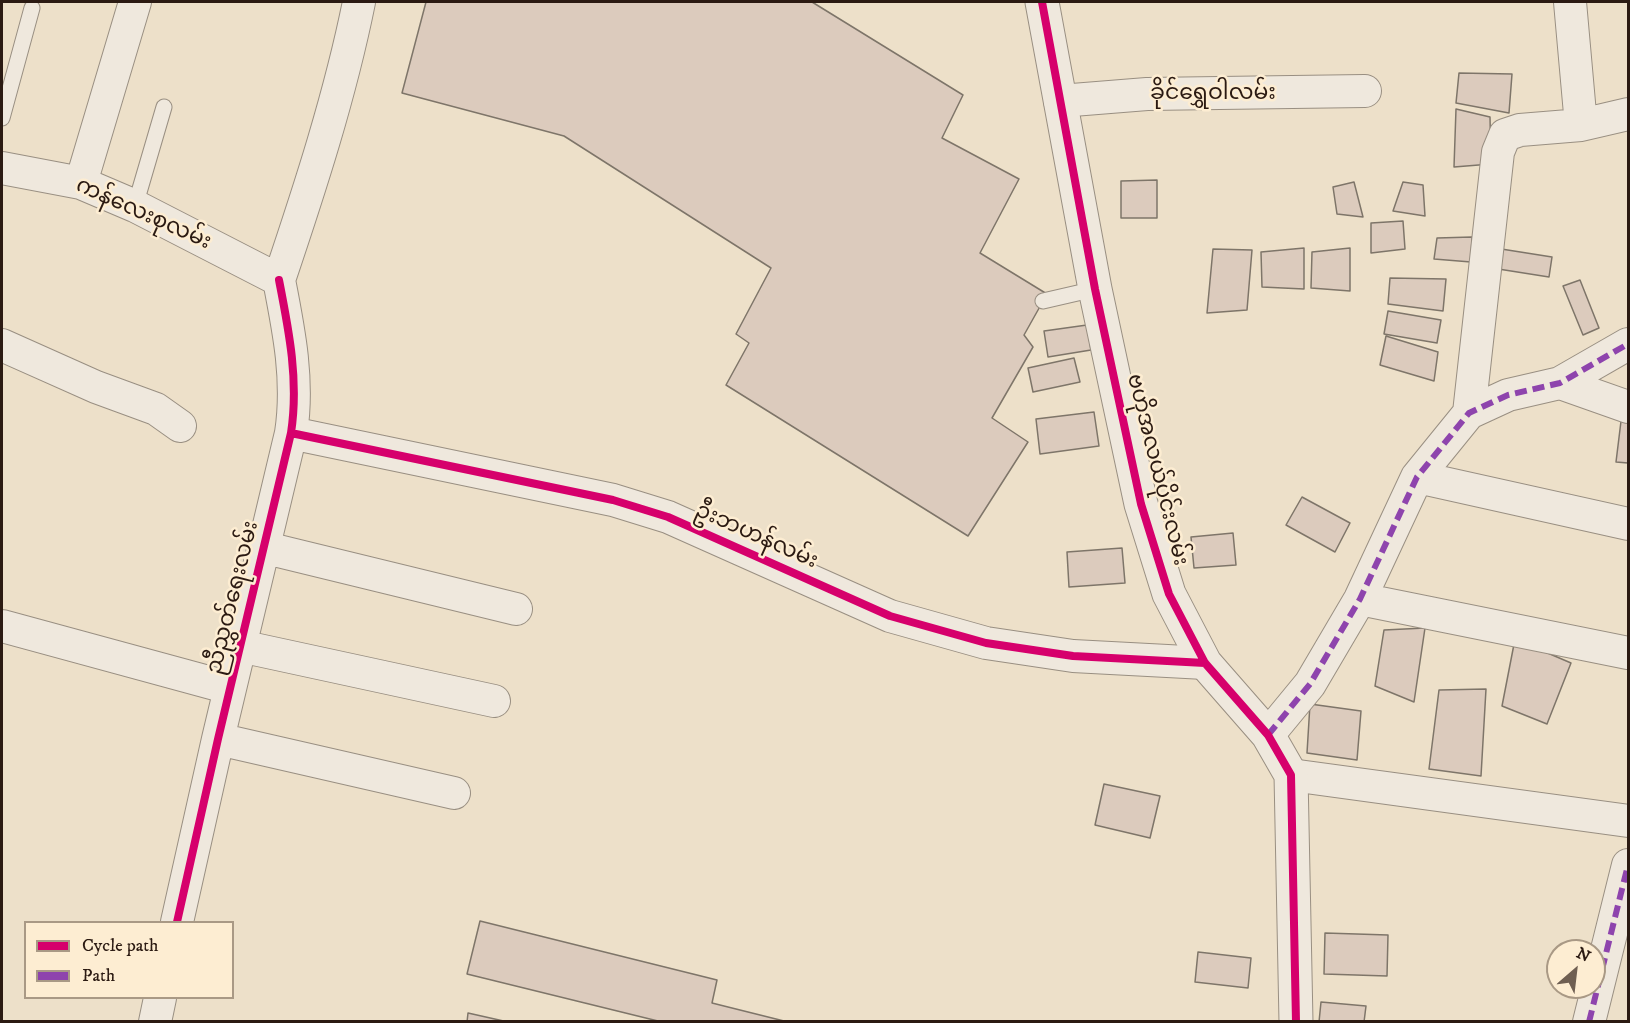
<!DOCTYPE html>
<html>
<head>
<meta charset="utf-8">
<style>
	body { margin:0 }
	#map { position:relative; width:1630px; height:1023px; overflow:hidden; background:#ede0c9; font-family:"IM FELL DW Pica",serif }
	canvas { display:block }
	.frame { position:absolute; inset:0; border:3px solid #2b1a12; pointer-events:none }
	.legend { position:absolute; left:24px; top:921px; width:210px; height:78px; box-sizing:border-box; background:#fdedd2; border:2px solid #a99985; margin:0; padding:8px 10px; list-style:none; font-size:18px; color:#2b1a12 }
	.legend li { display:flex; align-items:center; gap:12px; height:30px }
	.legend b { width:30px; border:2px solid #a99985 }
	.north { position:absolute; left:1546px; top:939px; width:60px; height:60px; box-sizing:border-box; background:#fdedd2; border:2px solid #a99985; border-radius:50%; rotate:28deg; font-size:16px; font-weight:700; line-height:24px; text-align:center; color:#2b1a12 }
	.north::after { content:''; display:block; margin:auto; width:21px; height:27px; background:#6f5f52; clip-path:polygon(50% 0,100% 100%,50% 72%,0 100%) }
</style>
</head>
<body>
<div id="map">
<canvas width="1630" height="1023"></canvas>
<div class="frame"></div>
<ul class="legend">
<li><b style="height:8px;background:#d6006c"></b>Cycle path</li>
<li><b style="height:8px;background:#8e44ad"></b>Path</li>
</ul>
<div class="north">N</div>
</div>
<script>
const ctx = document.querySelector('canvas').getContext('2d');
ctx.lineJoin = 'round';
function fillPath(path, color) { ctx.fillStyle = color; ctx.fill(path, 'evenodd'); }
function stroke(path, color, width, dash) { ctx.strokeStyle = color; ctx.lineWidth = width; ctx.lineCap = dash ? 'butt' : 'round'; ctx.setLineDash(dash || []); ctx.stroke(path); }
function label(font, color, halo, rows, align = 'center') {
  ctx.font = font + ' "IM FELL DW Pica","Noto Sans Myanmar",serif'; ctx.lineWidth = 5; ctx.setLineDash([]); ctx.textBaseline = 'middle'; ctx.strokeStyle = halo; ctx.fillStyle = color; for (const [text, x, y, turn = 0] of rows) {
    ctx.save(); ctx.translate(x, y); ctx.rotate((+turn || 0) * Math.PI / 180); ctx.textAlign = isNaN(turn) ? turn : align; if (halo) ctx.strokeText(text, 0, 0); ctx.fillText(text, 0, 0); ctx.restore();
  }
}
const building = new Path2D(`
	M426,2H812L963,95L942,138L1019,179L980,253L1047,294L1024,335L1033,347L992,418L1028,442L968,536L726,385L749,343L736,334L771,268L564,136L402,93Z
	M1459,73L1512,74L1509,113L1456,103Z
	M1456,109L1490,117L1491,164L1454,167Z
	M1157,180V218H1121V181Z
	M1354,182L1363,217L1337,214L1333,187Z
	M1403,182L1423,185L1425,216L1393,211Z
	M1403,221L1405,249L1371,253V223Z
	M1472,237L1471,262L1434,259L1437,238Z
	M1304,248V289L1262,287L1261,252Z
	M1350,248V291L1311,288L1312,252Z
	M1495,248L1552,257L1549,277L1492,268Z
	M1213,249L1252,250L1247,310L1207,313Z
	M1390,278L1446,279L1443,311L1388,304Z
	M1580,280L1599,328L1583,335L1563,286Z
	M1388,311L1441,320L1437,343L1384,334Z
	M1087,325L1091,350L1048,357L1044,331Z
	M1386,336L1438,352L1434,381L1380,365Z
	M1074,358L1080,382L1033,392L1028,368Z
	M1094,412L1099,446L1040,454L1036,419Z
	M1622,413L1628,415V463L1616,462Z
	M1302,497L1350,523L1335,552L1286,525Z
	M1233,533L1236,565L1194,568L1191,537Z
	M1122,548L1125,583L1069,587L1067,552Z
	M1425,628L1414,702L1375,686L1384,630Z
	M1515,639L1571,663L1547,724L1502,706Z
	M1486,689L1481,776L1429,769L1439,690Z
	M1310,704L1361,711L1357,760L1307,753Z
	M1104,784L1160,796L1150,838L1095,825Z
	M480,921L717,980L712,1003L788,1022H662L467,974Z
	M1325,933L1388,935L1387,976L1324,974Z
	M1198,952L1251,958L1248,988L1195,982Z
	M1321,1002L1366,1006L1364,1022H1319Z
	M468,1013L508,1022H467Z`);
fillPath(building, '#dccbbd');
stroke(building, '#7e7569', 1.5);
const service = new Path2D(`
	M2,118L32,8
	M135,206L164,107
	M1043,301L1095,289`);
const minor = new Path2D(`
	M1570,2L1581,125
	M1060,101L1147,94L1365,91
	M2,168L81,183L135,206L279,280
	M81,183L135,2
	M279,280C310,188 340,96 359,2
	M2,345L96,387L156,409L180,426
	M1560,383L1628,407
	M1469,413L1498,152L1505,135L1520,130L1581,125L1628,114
	M291,433L613,500L668,517L890,616L986,643L1073,656L1205,663
	M1417,477L1628,524
	M266,548L516,609
	M1360,599L1628,653
	M2,626L230,688
	M240,646L494,701
	M1268,735L1310,684L1360,599L1417,477L1469,413L1508,395L1560,383L1628,344
	M218,739L454,793
	M1291,775L1628,821
	M177,922L218,739L291,433C299,381 289,331 279,280
	M155,1022L160,998
	M1589,1022L1628,865`);
const tertiary = new Path2D(`
	M1042,2L1095,289L1141,504L1169,594L1205,663L1268,735L1291,775L1296,1022`);
stroke(service, '#998f82', 17);
stroke(minor, '#998f82', 34);
stroke(tertiary, '#998f82', 35);
stroke(service, '#efe8dd', 15);
stroke(minor, '#efe8dd', 32);
stroke(tertiary, '#efe8dd', 33);
stroke(new Path2D(`
	M1268,735L1310,684L1360,599L1417,477L1469,413L1508,395L1560,383L1628,344
	M1589,1022L1628,865`), '#8e44ad', 6, [12, 6]);
stroke(new Path2D(`
	M1042,2L1095,289L1141,504L1169,594L1205,663L1268,735L1291,775L1296,1022
	M291,433L613,500L668,517L890,616L986,643L1073,656L1205,663
	M177,922L218,739L291,433C299,381 289,331 279,280`), '#d6006c', 8);
label('22px', '#2b1a12', '#fdedd2', [
	["ခိုင်ရွှေဝါလမ်း",1213,94],
	["ကန်လေးစုလမ်း",143,215,24],
	["ဗဟိုအလယ်ပိုင်းလမ်း",1156,470,76],
	["ဦးဘဟန်လမ်း",756,537,24],
	["ညီညွှတ်ရေးလမ်း",234,598,-76]
]);
</script>
</body>
</html>
